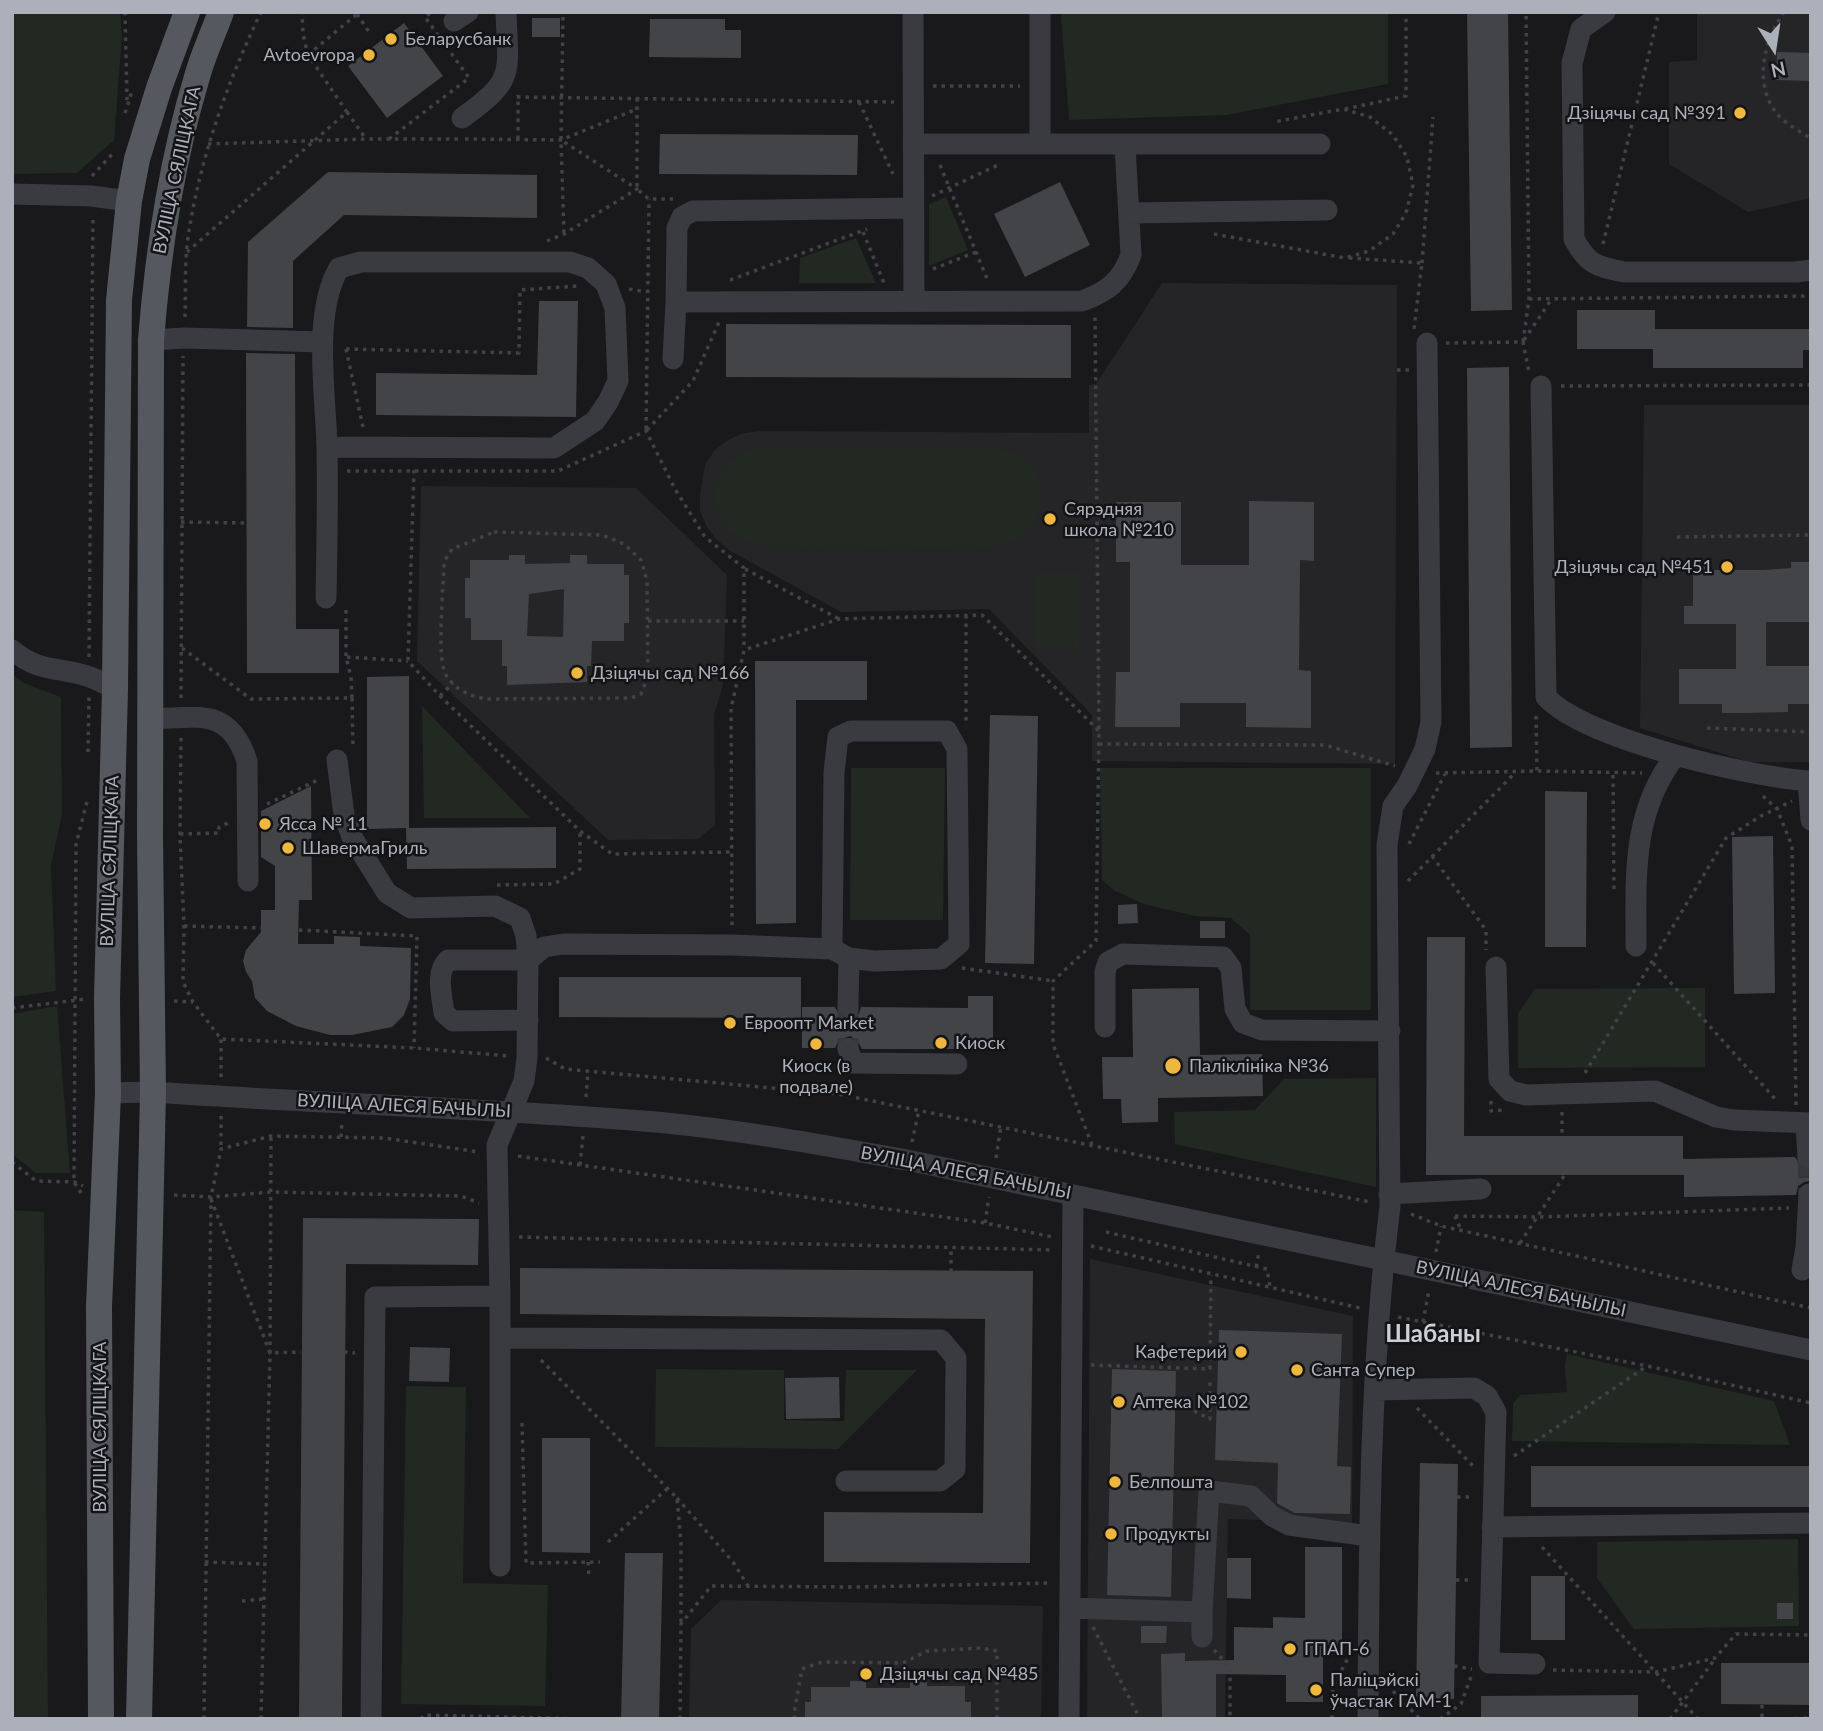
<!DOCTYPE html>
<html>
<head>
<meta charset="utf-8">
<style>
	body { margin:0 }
	#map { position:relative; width:1823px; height:1731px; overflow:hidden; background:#19191b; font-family:Lato,sans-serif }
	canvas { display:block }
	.frame { position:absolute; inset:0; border:14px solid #acb0bb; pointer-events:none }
	.north { position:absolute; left:1739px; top:14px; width:70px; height:70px; -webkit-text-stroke:5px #141416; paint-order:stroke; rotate:168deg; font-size:19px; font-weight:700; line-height:28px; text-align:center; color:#acb0bb }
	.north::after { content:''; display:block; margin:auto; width:24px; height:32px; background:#acb0bb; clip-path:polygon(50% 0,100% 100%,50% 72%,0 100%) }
</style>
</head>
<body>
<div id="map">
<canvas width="1823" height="1731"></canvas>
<div class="frame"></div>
<div class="north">N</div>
</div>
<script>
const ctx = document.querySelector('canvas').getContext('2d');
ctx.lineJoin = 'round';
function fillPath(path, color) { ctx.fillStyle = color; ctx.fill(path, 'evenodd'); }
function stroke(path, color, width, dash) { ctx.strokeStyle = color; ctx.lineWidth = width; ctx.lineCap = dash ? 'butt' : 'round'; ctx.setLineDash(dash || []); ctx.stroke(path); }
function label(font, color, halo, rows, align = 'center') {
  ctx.font = font + ' Lato,sans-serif'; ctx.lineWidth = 5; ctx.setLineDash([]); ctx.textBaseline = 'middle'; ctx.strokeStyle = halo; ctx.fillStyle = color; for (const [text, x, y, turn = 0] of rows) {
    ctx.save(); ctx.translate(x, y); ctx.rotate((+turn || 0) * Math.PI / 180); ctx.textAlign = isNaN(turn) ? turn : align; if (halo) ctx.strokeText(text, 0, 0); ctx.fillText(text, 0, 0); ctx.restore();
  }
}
fillPath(new Path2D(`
	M1697,12H1811V198L1748,212L1669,164V62L1697,60Z
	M1162,283L1397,285L1395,764L1092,761V715L989,609L841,612L729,550L717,540L707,527L700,511V495L705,464L715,450L728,440L744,433L761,431L1089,433V385L1096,384Z
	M1644,405H1811V762H1749L1640,728Z
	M421,486L636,488L727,575L723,685L714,715L715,825L698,839L608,840L417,661Z
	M1090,1259L1353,1316L1352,1523L1228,1519L1225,1719H1087Z
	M721,1600L1043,1606L1041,1719H689L691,1629Z`), '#252528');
fillPath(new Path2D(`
	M12,12H120L122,36L114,140L77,173L12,174Z
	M1124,12H1388V84L1226,115L1069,120L1061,14Z
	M946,197L968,250L929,266V204Z
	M856,238L876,283H799L800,258Z
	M756,447L1001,448C1061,468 1054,537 992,547L763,546C702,535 697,467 756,447Z
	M1035,573H1080L1079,648H1035Z
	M12,674L24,683L61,697L62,814L51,865L56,991L12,997Z
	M422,706L530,818H424Z
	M851,768H945L943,920H850Z
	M1100,768H1371V1010H1250V935L1231,918L1195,916L1144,904L1115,891L1102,880Z
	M1705,988V1067L1518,1068V1013L1535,989Z
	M57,1006L70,1173H36L12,1154V1014Z
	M1376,1078V1187L1175,1144L1174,1112L1255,1110L1284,1079Z
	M12,1210L44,1212L48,1719H12Z
	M1567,1354L1774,1401L1790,1445L1512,1441L1513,1404L1520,1395L1567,1392L1565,1366Z
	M656,1369L784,1370V1420L844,1421L846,1370H917L838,1449L655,1447Z
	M406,1386L466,1387L463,1583L548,1585L545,1706L401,1704Z
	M1798,1539L1799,1626L1634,1629L1597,1578V1542Z`), '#212922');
fillPath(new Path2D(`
	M1467,12H1508L1512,310L1471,311Z
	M532,18H560V37H532Z
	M650,19H725V30H741V58L649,57Z
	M404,23L443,76L387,118L348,66Z
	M1777,52L1811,53V81L1776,80Z
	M660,134L858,135L857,175L659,174Z
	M328,172L537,175V218L344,215L293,261V328L247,327L248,242Z
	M1060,182L1090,245L1025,277L994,214Z
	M539,301H578L576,417L376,415V373L537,375Z
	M1577,310H1655V329H1811V350H1803V368H1653V349H1577Z
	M726,324L1071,325V378L726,377Z
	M246,353L295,354L296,629H339V673H247Z
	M1509,367L1512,747L1470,748L1467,368Z
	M1249,501L1314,502V561L1300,560L1299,670L1311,671V728L1246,727V703H1180V727H1115L1116,672H1130V562H1116V502H1181V565H1249Z
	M509,555H525V564L570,563V555H587V564H624V575H629V623H624V641H592L591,666H587V682L507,685V666H502V640H471V618H465V578H470V560H509ZM564,589L563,637L527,636L529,594Z
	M1791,562H1811V622H1766V666H1811V704H1788V712L1745,713H1722V704H1679V669H1736V624H1684V606H1693V563H1711V570H1764L1791,568Z
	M755,661H867V700H796V923L756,924Z
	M409,676V828L556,827V868L407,869L406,828L367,829V677Z
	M990,715L1038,716L1034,964L985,963Z
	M311,786L312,900H299L298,944H334V936L360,937V946L411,948L410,999L404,1015L392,1027L352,1035H330L296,1026L267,1011L255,998L252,981L246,972L243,961L246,950L261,932V910H275V866L261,857V811Z
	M1545,791L1587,792L1586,947H1545Z
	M1773,836L1775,993L1734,994L1732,837Z
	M1137,904L1138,923L1118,924V905Z
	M1200,921H1225V938H1200Z
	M1427,937H1465L1464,1136H1683V1159L1795,1157L1802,1168L1811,1170V1181L1804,1182L1798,1186L1796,1195L1684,1197V1175H1426Z
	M559,977H801V1018L559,1017Z
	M1199,988L1200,1055L1262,1054L1263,1096L1158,1098V1122L1122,1123L1121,1099H1103L1102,1057H1133L1132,989Z
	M968,996H993V1049H862L857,1040L850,1036L839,1040L835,1048H802V1007H835L841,1018L848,1020L859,1014L861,1007L968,1008Z
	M303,1218L479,1219L478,1265L346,1264L342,1719H299Z
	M520,1268L1033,1271L1030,1563L824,1562V1512L983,1513L985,1319L520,1314Z
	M1219,1330L1342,1334L1337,1466L1351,1467L1350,1514L1295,1513L1280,1505L1277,1503L1278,1463L1215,1460Z
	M410,1347L450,1348L449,1382L409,1381Z
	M1112,1369L1176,1371L1171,1597L1107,1595Z
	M839,1377L840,1418L786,1419L785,1378Z
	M542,1438H590V1553L542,1552Z
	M1420,1463L1458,1464L1454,1699L1416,1698Z
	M1531,1466H1811V1507H1531Z
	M1305,1547H1342V1646H1323V1702H1286V1675L1216,1674V1719L1162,1717L1161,1654L1185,1653V1661L1234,1660V1627L1273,1628V1617L1305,1618Z
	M625,1553H663L659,1719H621Z
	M1227,1558H1251V1599L1227,1598Z
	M1531,1576H1565V1640H1531Z
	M1777,1603H1793V1619H1777Z
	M1141,1626H1167L1166,1643H1141Z
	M1721,1663H1811V1705L1721,1704Z
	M910,1680H927V1686H965V1702H971V1719H805V1702H811V1687H850V1681H866V1688H910Z
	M1638,1695V1719H1481V1696Z`), '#434448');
stroke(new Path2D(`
	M848,1007V1049
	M1808,1157L1809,1194`), '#36373b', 21, [21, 10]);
stroke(new Path2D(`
	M125,12L127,100
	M1784,12C1763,42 1752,87 1780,117C1788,125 1801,132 1811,139
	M357,14L369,32
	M563,17L561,140L564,234
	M308,55L357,14
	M933,86H1020
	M517,97L894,102
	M637,98V189L649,199H673
	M859,102L893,174
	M1345,109L1406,96V12
	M347,112L366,139
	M125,113L132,91
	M389,139L469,78L425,17L432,12
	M465,139L561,140L637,109
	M518,139V95
	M208,144L366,139H458
	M940,165L988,281
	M92,176L115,151
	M932,196L998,165
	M863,232L884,283
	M1214,234L1345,258L1369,251L1393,234L1406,213L1413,185L1407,157L1393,135L1370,117L1343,109L1274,122
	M547,241L564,234L637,189L561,140
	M1603,244L1659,12
	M187,252L347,112L308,55L303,34L302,12
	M1349,258L1422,263L1414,329
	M1422,263L1433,117
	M933,269L976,252
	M730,280L867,229
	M629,289L646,292
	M1529,299L1804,296L1811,294
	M185,317C186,289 184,259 189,231C201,155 228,81 261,12
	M1524,340L1551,300
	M1523,342L1529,299L1526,12
	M1446,343L1523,342L1529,372
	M346,349L519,353L520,290L577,286
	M346,349L363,427
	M1397,370H1410
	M1561,386L1811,385
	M646,429L649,199
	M647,430L693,381L719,322
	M414,470L408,661L440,696L580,831L612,854L731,852
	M347,471H558L646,431L675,489L705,537L744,568V650
	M181,522L247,523
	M494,532L602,535L624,544L641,560L647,581L648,676L641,694L631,698L486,699C470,696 455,690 446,675C436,659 444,584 444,562L452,549Z
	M1677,537L1811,535
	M745,569L839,619
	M966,615V721
	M648,621H744
	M182,648L251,699L352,698L351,677L346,657V605
	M89,657L93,217
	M347,657L408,661
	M440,696L453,683
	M181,698L183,356
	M352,698L353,748
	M1536,716L1537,771
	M1707,728L1811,732
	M181,738L180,834L184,926L183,982L193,1002L221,1039L414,1048L509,1056
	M1099,744L1325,745L1395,766
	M88,752L89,697
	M1436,773L1537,771L1642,773
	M1613,775L1614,890
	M1763,796L1777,809L1792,846L1796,1105
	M267,804L320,779
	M180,834L219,833V827L228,823
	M1409,844L1445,774
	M1432,856L1486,930V950
	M1408,881L1513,775
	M497,885L554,884L580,869V831
	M732,925L731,709L744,650L839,619L982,615L1099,731
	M184,926L261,928
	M299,930L417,936L414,1048
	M1653,963L1776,1100
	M962,968L1053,981
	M174,1001L193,1002
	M12,1008L86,999
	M546,1058L565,1069L838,1094L1370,1202
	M1585,1073L1726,838L1761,816L1792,801
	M221,1077V1039
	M838,1094L840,1076
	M586,1097L588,1071
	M1491,1101V1111L1505,1110
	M1562,1112V1135
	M221,1116V1149
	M341,1137L342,1121
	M912,1142L919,1110
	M1092,1145L1053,1044V981L1096,941L1099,731L1095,315
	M518,1156L985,1223L1053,1237
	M996,1158L1001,1126
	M12,1162L36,1181L74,1182L83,1186
	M580,1165L583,1136
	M81,1193L74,1182L76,844L88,798
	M174,1195L211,1197L270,1192L461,1196L479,1203
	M211,1199L270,1353L301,1352
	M1411,1214L1441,1226L1811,1308
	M1455,1216L1539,1217L1789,1208
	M1455,1216L1461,1230
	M985,1223L989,1197
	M1106,1232L1267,1269L1270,1287
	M519,1237L1054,1250
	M1520,1243L1564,1176
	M1091,1246L1360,1308
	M1436,1252L1441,1226
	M1256,1267L1259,1252
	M951,1272V1248
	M1398,1317L1647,1366L1811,1403
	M1423,1322L1429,1290
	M344,1352L355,1353
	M541,1360L677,1498L681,1543V1622
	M1091,1365L1210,1369L1211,1275
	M1417,1408L1475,1468
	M1194,1411L1210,1419V1380
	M522,1423L526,1563L600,1562
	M1514,1456L1647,1366
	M1457,1497H1474
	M677,1498L733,1562L748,1586
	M608,1542L668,1488
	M1542,1547L1698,1719
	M205,1562L264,1564
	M588,1562L589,1578
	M1456,1580H1473
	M242,1601L263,1599
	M1093,1627L1140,1719
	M1214,1650L1230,1667V1719
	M1454,1666L1472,1669
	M1553,1670L1656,1672L1715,1658L1736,1634L1811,1635
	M1387,1685L1420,1719
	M1762,1705V1719
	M204,1719L211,1197L221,1149L271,1136L385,1138L479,1152
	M261,1719L270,1353L271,1136
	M421,1719L424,1715L587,1719
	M680,1719L681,1624L711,1586L857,1587L1052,1583
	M795,1719L794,1713L802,1669L822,1662L903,1663L927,1651L981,1648L997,1651V1719
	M1332,1719L1333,1686L1348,1658
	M1440,1719L1461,1704L1472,1674
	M1670,1719L1715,1659
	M1778,1719L1811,1718`), '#404247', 3.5, [3.5, 5]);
stroke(new Path2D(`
	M913,12L914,300
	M1040,12V143
	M1605,12L1581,29L1572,63L1574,239C1588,265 1596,266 1624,272H1796L1811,270
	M454,21L468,12
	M462,118C516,79 508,75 506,12
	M914,144H1320
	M12,194L91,196L129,201
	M913,208L693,211L682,217L677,228L676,302L1082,301C1109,291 1121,281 1131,255L1125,145
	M1129,213L1327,210
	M151,340L185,338L322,342
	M673,359L676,302
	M1541,386L1546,697C1587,740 1749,777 1811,781
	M326,598C327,548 328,498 327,448C326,396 312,314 339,268L361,262H570L588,268L606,284L615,308L618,381L608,402L595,421L554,448L327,447
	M12,650C41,674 59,666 90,677C98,680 107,685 115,689
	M150,719C198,718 229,706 247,761L248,881
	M337,760L344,815L352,837L387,893L411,908L495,906L520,918L526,936L528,960L527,1058L524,1081L497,1145L500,1296L375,1297L371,1719
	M1808,781L1811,820
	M1636,946C1636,878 1631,812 1676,755
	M1496,967L1499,1079L1510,1091L1526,1095L1655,1091L1716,1117L1734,1120L1811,1123
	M848,1007L849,958
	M528,1020L453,1021L444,1013C442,995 435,973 448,960H528L544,947L563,944L732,945L832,949L849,958L874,961L941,959L959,944L957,749L947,731H851L838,737L834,772L832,949
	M1105,1027V972L1108,962L1123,954L1223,957L1231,968L1235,1009L1243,1023L1262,1030L1390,1031
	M848,1049L853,1063L957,1064
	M108,1093L153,1092C324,1104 495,1108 666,1123C747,1131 827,1146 907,1160L1811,1350
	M1806,1124L1808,1157
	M1389,1194L1481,1189
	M1802,1270L1806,1248L1809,1194
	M501,1338L941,1340L956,1358L955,1469L940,1481H846
	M1375,1390L1474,1388L1487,1396L1496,1412L1489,1663L1535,1664
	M1492,1527L1811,1523
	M500,1566V1296
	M1070,1608L1202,1612L1209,1491L1251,1496L1272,1516L1289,1525L1369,1536
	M1202,1637V1612
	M1069,1719L1073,1195
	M1368,1719C1369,1548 1369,1376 1390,1206L1387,845L1393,806L1407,786L1425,749L1431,722L1427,343`), '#3a3b40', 21);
stroke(new Path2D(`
	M101,1719L99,1307L108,1093L107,999L115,689L119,300L129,201L137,159L159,88L187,12
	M139,1719L153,1092L150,837L151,340C158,251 171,163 197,77C203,55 213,34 221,12`), '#56585f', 26);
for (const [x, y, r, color] of [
	[391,39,7,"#eeb73f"],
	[369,55,7,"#eeb73f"],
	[1740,113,7,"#eeb73f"],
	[1050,519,7,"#eeb73f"],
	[1727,567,7,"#eeb73f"],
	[577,673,7,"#eeb73f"],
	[265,824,7,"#eeb73f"],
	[288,848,7,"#eeb73f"],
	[730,1023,7,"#eeb73f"],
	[941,1043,7,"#eeb73f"],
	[816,1044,7,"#eeb73f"],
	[1173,1066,9,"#eeb73f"],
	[1241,1352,7,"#eeb73f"],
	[1297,1370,7,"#eeb73f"],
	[1119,1402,7,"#eeb73f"],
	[1115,1482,7,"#eeb73f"],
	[1111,1534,7,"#eeb73f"],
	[1290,1649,7,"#eeb73f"],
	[866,1674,7,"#eeb73f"],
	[1316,1690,7,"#eeb73f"]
]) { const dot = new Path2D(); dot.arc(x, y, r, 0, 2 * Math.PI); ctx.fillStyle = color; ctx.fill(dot); stroke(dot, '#141416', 2.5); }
label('18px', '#acb0bb', '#141416', [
	["Беларусбанк",405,39],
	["Avtoevropa",355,55,"right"],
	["Дзіцячы сад №391",1726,113,"right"],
	["Сярэдняя",1064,509],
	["школа №210",1064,530],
	["Дзіцячы сад №451",1713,567,"right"],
	["Дзіцячы сад №166",591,673],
	["Ясса № 11",279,824],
	["ШавермаГриль",302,848],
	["Евроопт Market",744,1023],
	["Киоск",955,1043],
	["Киоск (в",816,1066,"center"],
	["подвале)",816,1087,"center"],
	["Паліклініка №36",1189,1066],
	["Кафетерий",1227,1352,"right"],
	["Санта Супер",1311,1370],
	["Аптека №102",1133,1402],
	["Белпошта",1129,1482],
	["Продукты",1125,1534],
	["ГПАП-6",1304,1649],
	["Дзіцячы сад №485",880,1674],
	["Паліцэйскі",1330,1680],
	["ўчастак ГАМ-1",1330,1701]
], 'left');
label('18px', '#acb0bb', '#141416', [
	["ВУЛІЦА СЯЛІЦКАГА",177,170,-78],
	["ВУЛІЦА СЯЛІЦКАГА",110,861,-88],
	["ВУЛІЦА АЛЕСЯ БАЧЫЛЫ",404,1106,3],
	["ВУЛІЦА АЛЕСЯ БАЧЫЛЫ",966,1173,11],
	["ВУЛІЦА АЛЕСЯ БАЧЫЛЫ",1521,1289,12],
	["ВУЛІЦА СЯЛІЦКАГА",100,1427,-90]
]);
label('bold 24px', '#cdcfd7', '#141416', [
	["Шабаны",1433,1334]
]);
</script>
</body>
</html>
